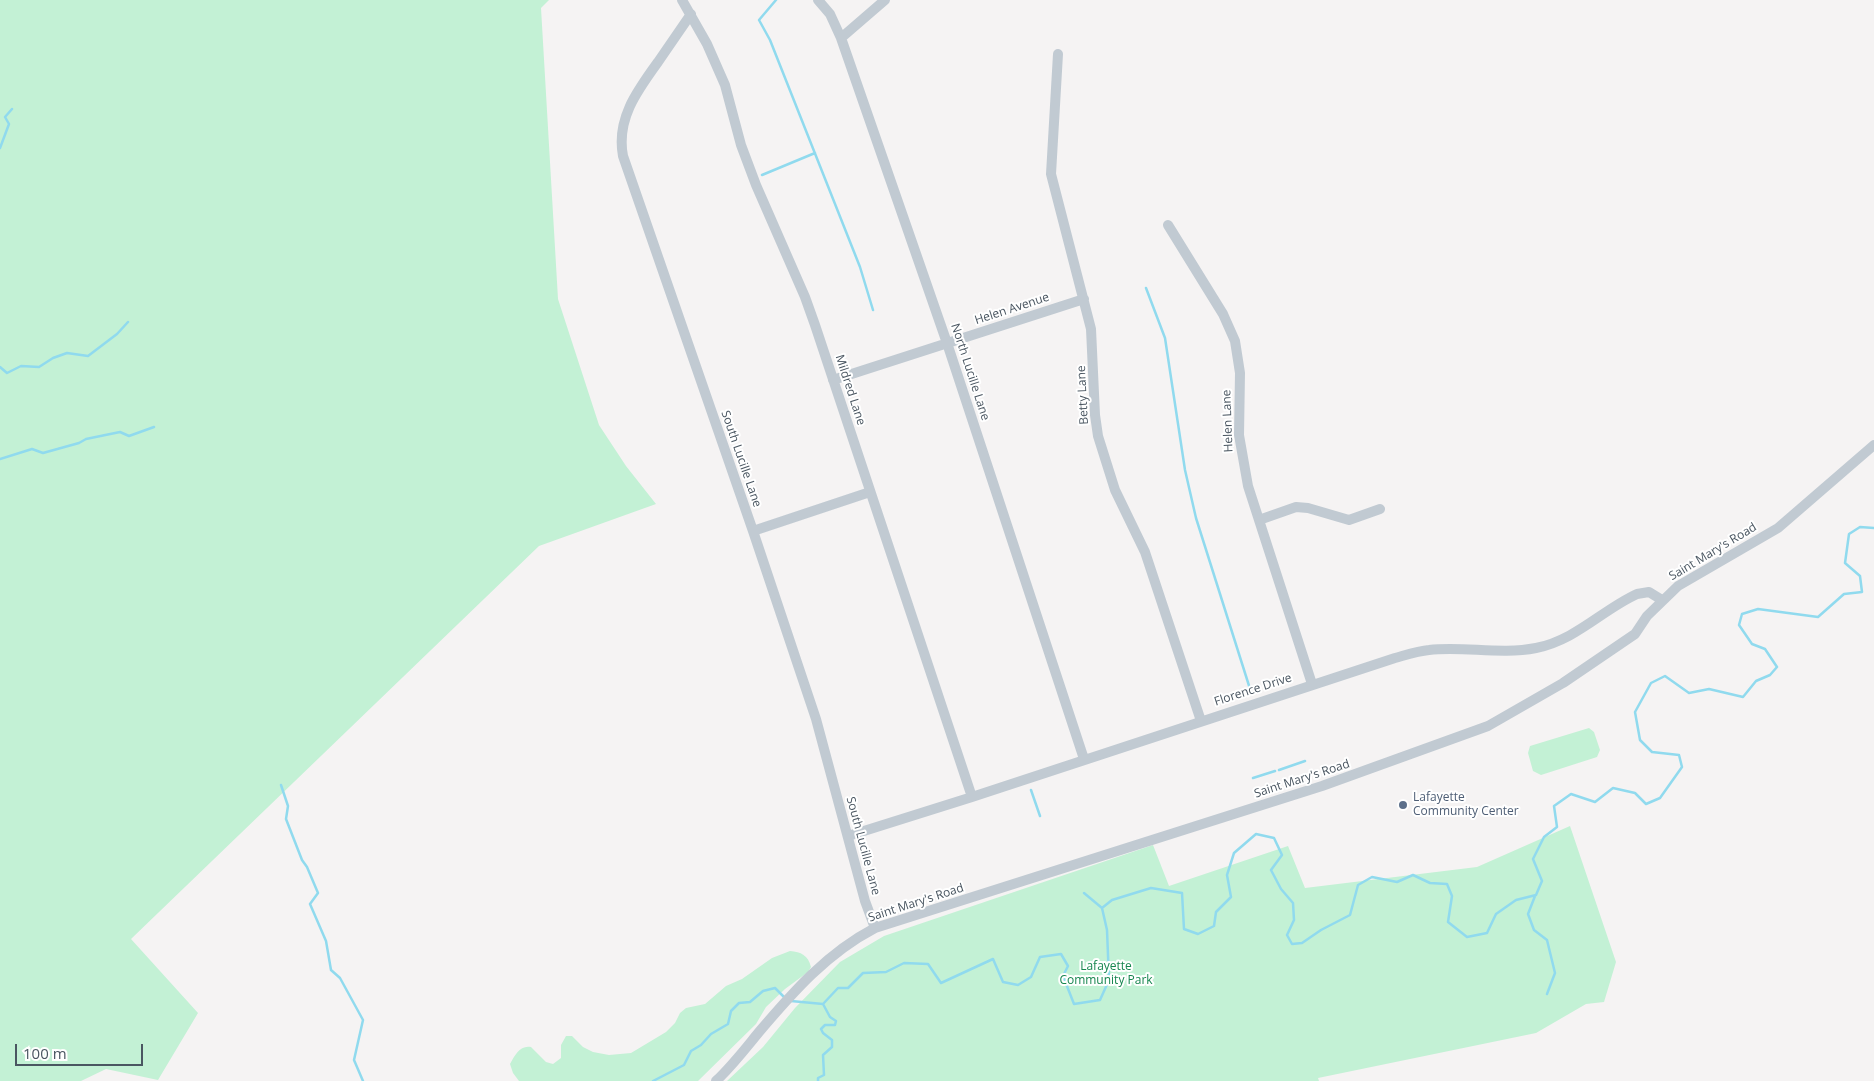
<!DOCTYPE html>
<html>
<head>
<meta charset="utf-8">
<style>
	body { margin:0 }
	#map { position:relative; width:1874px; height:1081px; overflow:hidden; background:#f5f3f3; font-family:"Open Sans",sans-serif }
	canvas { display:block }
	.scale { position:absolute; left:15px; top:1044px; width:128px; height:22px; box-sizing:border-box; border:2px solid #4a5661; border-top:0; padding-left:6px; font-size:15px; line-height:18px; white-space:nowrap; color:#4a5661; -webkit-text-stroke:4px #fff; paint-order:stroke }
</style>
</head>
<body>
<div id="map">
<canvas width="1874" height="1081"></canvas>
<div class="scale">100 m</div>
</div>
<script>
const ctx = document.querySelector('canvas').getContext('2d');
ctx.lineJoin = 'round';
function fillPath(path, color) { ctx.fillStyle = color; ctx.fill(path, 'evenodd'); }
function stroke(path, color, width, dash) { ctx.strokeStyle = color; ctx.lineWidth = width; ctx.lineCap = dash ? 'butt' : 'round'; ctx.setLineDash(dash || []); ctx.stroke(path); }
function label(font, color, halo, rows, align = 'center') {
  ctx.font = font + ' "Open Sans",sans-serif'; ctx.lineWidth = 4; ctx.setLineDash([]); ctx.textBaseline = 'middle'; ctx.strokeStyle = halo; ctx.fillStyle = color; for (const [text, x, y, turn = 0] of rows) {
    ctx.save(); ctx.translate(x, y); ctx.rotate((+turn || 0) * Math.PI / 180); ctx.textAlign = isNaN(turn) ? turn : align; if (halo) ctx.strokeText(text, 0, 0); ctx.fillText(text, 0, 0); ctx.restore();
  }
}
fillPath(new Path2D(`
	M0,0H549L541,8L558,299L599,425L626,466L656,504L539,546L131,939L198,1013L158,1080L106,1069L81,1081H0Z
	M1589,728L1594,732L1600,750L1597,757L1541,775L1533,771L1528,753L1530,746Z
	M1570,826L1616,962L1604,1002L1586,1004L1536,1033L1318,1078L1319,1081H727L763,1047L795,1008L840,962L884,936L1153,845L1169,886L1288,846L1305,888L1477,867Z
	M790,951C801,952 808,955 811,967L808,972L785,989L766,1007L756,1024L698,1081H519L513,1073L510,1064C515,1055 520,1045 531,1047L546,1062L553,1064L561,1058V1045L566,1036H572L583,1047L593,1052L609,1055L631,1053L666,1032L675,1023L680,1013L686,1008L705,1004L726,986L742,979L772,958Z`), '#c3f1d5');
stroke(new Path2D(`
	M776,0L759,20L770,40L860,267L873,310
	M0,148L9,124L5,117L12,109
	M762,175L815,153
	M1146,288L1165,338L1185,470L1196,518L1251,692
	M0,367L7,373L21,366L39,367L53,358L67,353L88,356L117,334L128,322
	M0,459L32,449L43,453L79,443L86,439L120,432L129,436L154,427
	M1279,770L1305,761
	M1253,778L1275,771
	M281,785L288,806L286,819L302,860L307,867L318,893L310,904L326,941L331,970L340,978L363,1020L354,1060L363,1081
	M1031,790L1040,816
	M1084,893L1102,908
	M1535,896L1528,914L1534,930L1547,940L1555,973L1547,994
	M791,1001L823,1004L838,988H848L863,973L886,972L904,963L928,964L941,983L993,959L1003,982L1018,985L1031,977L1040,957L1061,954L1068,966L1063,976L1074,1004L1100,1000L1109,980L1107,930L1102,908L1112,900L1151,888L1182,893L1184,929L1198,934L1214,926L1216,912L1231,897L1227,875L1234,853L1256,834L1274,838L1282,855L1271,870L1281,889L1293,903L1294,920L1287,935L1292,944L1302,943L1321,930L1350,915L1358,885L1372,877L1397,882L1413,875L1430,883L1447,884L1452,896L1448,922L1467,937L1487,933L1496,914L1516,900L1536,895L1542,881L1533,859L1544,837L1557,827L1554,806L1571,794L1595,802L1613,788L1635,793L1646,804L1660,798L1682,767L1679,755L1652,752L1640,740L1635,712L1651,683L1665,676L1689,693L1709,689L1743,697L1756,681L1770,675L1777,667L1765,649L1752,644L1739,625L1742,614L1758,609L1818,617L1844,594L1862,592L1860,576L1845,563L1849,534L1860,527L1874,528
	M653,1081L684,1065L691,1051L701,1045L711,1034L728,1024L731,1011L739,1003L750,1002L763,991L775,988L786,999
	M818,1081V1078L824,1075L823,1055L832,1047V1040L823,1033L821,1029L825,1025H835L836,1021L830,1017L823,1004`), '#90daee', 2.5);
stroke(new Path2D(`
	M682,0L707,44L725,85L741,145L756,185L805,297L815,325L972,797
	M818,0L830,14L841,38L947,343L1084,759
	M691,14C680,30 669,46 658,62C637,91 616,119 623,156L753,531L816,719L865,901L875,928
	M841,38L885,0
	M1058,54L1051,174L1091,329L1095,415L1098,436L1115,490L1145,552L1201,721
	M1168,225L1223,314L1235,341L1240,373L1239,435L1248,486L1312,684
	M833,380L1084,299
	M1259,520L1296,507L1308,508L1349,520L1380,509
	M753,531L870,492
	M848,836L972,797L1395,658C1406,655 1418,651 1429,650C1464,646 1501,655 1536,648C1576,640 1602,610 1637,594L1649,592L1662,600
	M716,1081C732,1066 745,1049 759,1032C793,992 827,953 875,928L1322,786L1488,726L1563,683L1635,634L1647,616L1678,586L1778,528L1874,445`), '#c1cad2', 10);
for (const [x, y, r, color] of [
	[1403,805,5,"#5c6f8a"]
]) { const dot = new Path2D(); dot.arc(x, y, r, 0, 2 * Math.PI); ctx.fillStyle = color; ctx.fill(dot); stroke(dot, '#fff', 2); }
label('12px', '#4a5661', '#fff', [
	["Helen Avenue",1012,309,-18],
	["North Lucille Lane",970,372,72],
	["Mildred Lane",850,390,72],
	["Betty Lane",1083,395,-93],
	["Helen Lane",1228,421,-92],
	["South Lucille Lane",741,459,71],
	["Saint Mary's Road",1713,552,-31],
	["Florence Drive",1253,690,-18],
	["Saint Mary's Road",1302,779,-18],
	["South Lucille Lane",863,846,75],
	["Saint Mary's Road",916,903,-18]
]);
label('12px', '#4e5e75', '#fff', [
	["Lafayette",1413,798],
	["Community Center",1413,812]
], 'left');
label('12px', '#17864f', '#fff', [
	["Lafayette",1106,967],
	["Community Park",1106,981]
]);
</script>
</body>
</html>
